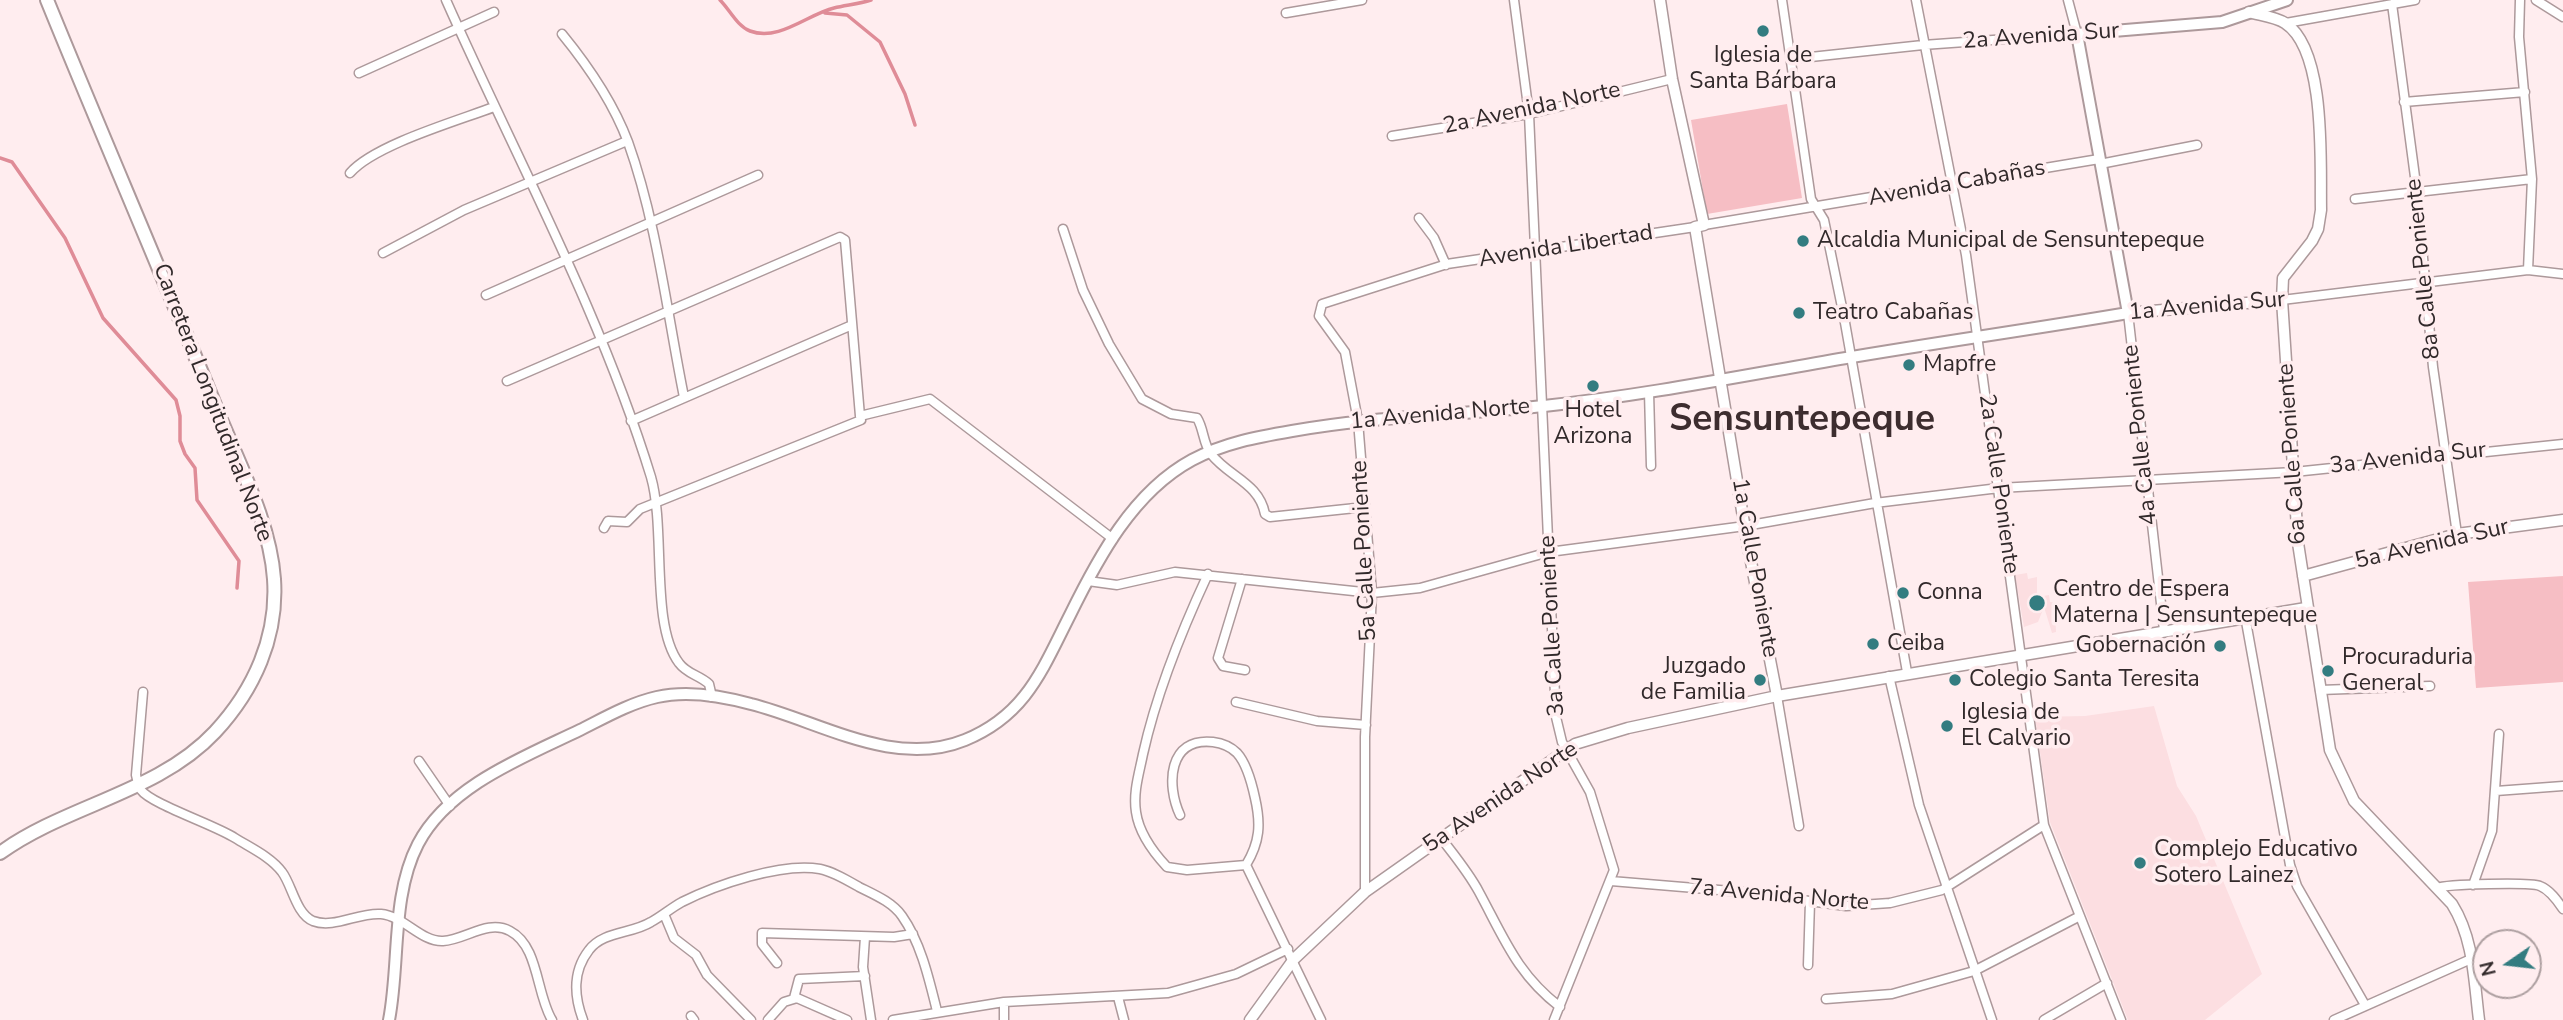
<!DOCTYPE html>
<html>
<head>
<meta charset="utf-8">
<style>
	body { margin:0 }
	#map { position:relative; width:2563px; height:1020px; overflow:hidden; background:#ffedef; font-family:"Nunito Sans",sans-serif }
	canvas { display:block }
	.north { position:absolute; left:2472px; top:929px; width:70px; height:70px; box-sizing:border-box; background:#ffedef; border:2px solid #ad9fa0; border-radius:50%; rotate:256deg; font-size:19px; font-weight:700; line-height:28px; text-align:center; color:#31292a }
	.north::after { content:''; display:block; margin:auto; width:24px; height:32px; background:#337c80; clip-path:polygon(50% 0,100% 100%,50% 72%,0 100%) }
</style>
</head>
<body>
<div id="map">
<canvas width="2563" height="1020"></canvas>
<div class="north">N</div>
</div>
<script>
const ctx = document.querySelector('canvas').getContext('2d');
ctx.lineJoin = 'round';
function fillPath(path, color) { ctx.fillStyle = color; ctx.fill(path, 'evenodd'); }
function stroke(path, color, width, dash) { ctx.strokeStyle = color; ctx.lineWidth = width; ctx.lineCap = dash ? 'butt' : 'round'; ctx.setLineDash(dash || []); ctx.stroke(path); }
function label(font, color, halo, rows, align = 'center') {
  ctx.font = font + ' "Nunito Sans",sans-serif'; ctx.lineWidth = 7; ctx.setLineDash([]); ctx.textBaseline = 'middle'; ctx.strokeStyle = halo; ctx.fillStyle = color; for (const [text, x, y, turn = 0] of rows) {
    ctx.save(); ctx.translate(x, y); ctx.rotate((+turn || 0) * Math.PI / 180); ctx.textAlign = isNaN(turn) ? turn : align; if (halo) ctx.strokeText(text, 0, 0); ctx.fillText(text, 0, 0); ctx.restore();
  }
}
fillPath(new Path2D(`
	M2027,573L2028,579L2037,577V597L2049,595L2050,602L2060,603L2061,609L2055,611L2056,632L2052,633L2044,607L2038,622L2024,627L2015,575Z
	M2154,706L2177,786L2196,816L2262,974L2205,1020H2128L2050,822L2035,717L2085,716Z`), '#fcdee1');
fillPath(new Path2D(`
	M1787,104L1802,198L1707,214L1691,120Z
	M2563,576V682L2476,688L2468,582Z`), '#f6bec4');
stroke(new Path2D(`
	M720,0C730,10 737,26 750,31C779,42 808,14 834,8C846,5 859,4 871,0
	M825,13L847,15L880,42L905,94L915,125
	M0,158L12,162L65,238L103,318L176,400L180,416V441L185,454L195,468L197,500L239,561L237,588`), '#df8c97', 3.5);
const minor = new Path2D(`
	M446,0C516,158 600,311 651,477C666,529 650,625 679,663C687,674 699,675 709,684L712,697
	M1514,0L1529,114L1556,717L1562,742L1590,792L1614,870L1554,1020
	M1782,0L1811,199L1824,220L1844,317L1907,672
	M1916,0L1966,255L2044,825L2121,1020
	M2520,0L2519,37L2532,179L2528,270
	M2536,0L2563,17
	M2392,4L2417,192L2433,367L2457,534
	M1286,13L1362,0
	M2286,23L2415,0
	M562,34C589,67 613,102 628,142C657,223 667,313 684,397
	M1792,59L1923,45L2077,34L2068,0
	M359,73L494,12
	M2404,102L2525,92
	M1392,136L1529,114L1672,79
	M2100,164L2197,145
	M350,173C374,145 457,121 494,107
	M2355,199L2532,179
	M1419,218L1434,238L1446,265
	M1704,225L2099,159
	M1063,229L1083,290L1109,344L1142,399L1171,414L1197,418C1204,429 1203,444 1211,454C1229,477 1259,483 1265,514L1270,517L1365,507
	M383,253L464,210L627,141
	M486,295L758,175
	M2282,300L2528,270L2563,274
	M2128,313L2164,630
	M507,381L840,237L845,240L860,416
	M1649,392L1651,466
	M631,421L852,325
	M604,528L608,521L627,522L640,509L861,420L860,416L930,399L1113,539
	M1208,574C1181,632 1157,691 1143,754C1139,774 1133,792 1136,812C1139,833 1153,852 1167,867L1187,870L1246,865L1321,1020
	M1242,579L1218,658L1223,666L1245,670
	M1088,581L1117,585L1175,572L1372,593L1420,588L1549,552L1745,526L1875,503L1999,488L2294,472L2563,444
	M2245,616L2290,865L2297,886L2365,1005
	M1889,676L1919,805L1992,1020
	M2320,690L2430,686
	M143,692L136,775C137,780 138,785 141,790C151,804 215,825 235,838C251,848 271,857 282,872C292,885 296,914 313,921C334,929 359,912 381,914C404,916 421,942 443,941C465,940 488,919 510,931C539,946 536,994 552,1020
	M1777,696L1799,826
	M1236,702L1317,721L1366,725
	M419,761L450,806
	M2496,791L2563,786
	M1180,815C1166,785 1168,737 1213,742C1221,743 1231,747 1237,753C1247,764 1252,784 1255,798C1261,824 1260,842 1246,865
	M1441,838C1454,855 1469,873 1479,892C1504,938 1517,974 1560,1007
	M1611,881L1743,892L1846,906L1890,903L1942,890L2044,825
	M2473,885L2492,831L2499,734
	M2437,888C2447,884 2531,882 2540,886C2550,890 2557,900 2563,909
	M1365,892V737L1372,593L1358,421L1345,352L1319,316L1322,304L1447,264L1695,227
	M664,914L674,938L696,955L707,975L751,1020
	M865,937L863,967L871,1020
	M777,963L762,944V933L894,937L913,934
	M1808,965L1810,902
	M1118,997L1124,1020
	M794,998L799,979L865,976
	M1826,999L1892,994L1974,971L2080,916
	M1004,1002V1020
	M691,1016L694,1020
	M583,1020C574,996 572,972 589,950C603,931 632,934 651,922C662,916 671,908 682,902C716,885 782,862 820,869C834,872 847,880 859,887C875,895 892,902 902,916C921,943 929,979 937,1011
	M768,1020L784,1002L797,998L847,1020
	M893,1020L1004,1002L1168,993L1236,974L1288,949
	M2044,1020L2107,983
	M2334,1020L2471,959`);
const tertiary = new Path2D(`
	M1660,0L1672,79L1704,225L1695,227L1747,541L1777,696
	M2249,12C2259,15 2276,17 2285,23C2327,50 2320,165 2321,210L2318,229L2312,241L2283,278L2282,300L2298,543L2330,750L2354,801L2452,904C2474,939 2474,981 2479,1020
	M2128,313L2282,300
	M2303,576L2457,534L2563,520
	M1250,1020L1294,959L1365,892L1575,744L1628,728L1777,696L2306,608`);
const secondary = new Path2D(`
	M389,1020C400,964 391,896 418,844C448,786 524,757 580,730C604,718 630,703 657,697C687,690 722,696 751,704C819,721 894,769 965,740C1026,715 1042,670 1070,615C1098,558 1133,492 1192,460C1224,443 1257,437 1292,431C1376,416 1460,415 1544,406C1646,395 1746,375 1846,358C1940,342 2034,329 2128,313L2077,34L2222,22L2287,0`);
const primary = new Path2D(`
	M0,853C66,805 158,793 215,732C254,690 278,637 274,579C270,520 236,459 215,405C160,269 102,135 47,0`);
stroke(minor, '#ad999b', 11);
stroke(tertiary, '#ad999b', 13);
stroke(secondary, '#ad999b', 14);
stroke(primary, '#ad999b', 16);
stroke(minor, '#fff', 8);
stroke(tertiary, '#fff', 10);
stroke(secondary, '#fff', 10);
stroke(primary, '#fff', 12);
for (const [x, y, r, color] of [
	[1763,31,7,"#337c80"],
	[1803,241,7,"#337c80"],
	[1799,313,7,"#337c80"],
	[1909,365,7,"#337c80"],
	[1593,386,7,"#337c80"],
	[1903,593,7,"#337c80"],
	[2037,603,9,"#337c80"],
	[1873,644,7,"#337c80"],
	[2220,646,7,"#337c80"],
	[2328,671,7,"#337c80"],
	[1760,680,7,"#337c80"],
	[1955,680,7,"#337c80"],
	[1947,726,7,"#337c80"],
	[2140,863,7,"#337c80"]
]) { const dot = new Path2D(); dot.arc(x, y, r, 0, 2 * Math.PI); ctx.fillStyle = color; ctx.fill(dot); stroke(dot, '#ffedef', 2.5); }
label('23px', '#31292a', '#ffedef', [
	["2a Avenida Sur",2041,37,-4],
	["2a Avenida Norte",1532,109,-12],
	["Avenida Cabañas",1957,184,-10],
	["Avenida Libertad",1566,247,-9],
	["8a Calle Poniente",2424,269,-96],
	["1a Avenida Sur",2207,307,-5],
	["Carretera Longitudinal Norte",212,403,69],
	["1a Avenida Norte",1440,415,-5],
	["4a Calle Poniente",2141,435,-96],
	["6a Calle Poniente",2293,454,-94],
	["3a Avenida Sur",2408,459,-6],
	["2a Calle Poniente",1998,484,82],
	["5a Avenida Sur",2432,545,-13],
	["5a Calle Poniente",1365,551,-93],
	["1a Calle Poniente",1754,568,80],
	["3a Calle Poniente",1553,626,-93],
	["5a Avenida Norte",1501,798,-34],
	["7a Avenida Norte",1779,896,5]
]);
label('23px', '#31292a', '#ffedef', [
	["Iglesia de",1763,56,"center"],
	["Santa Bárbara",1763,82,"center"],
	["Alcaldia Municipal de Sensuntepeque",1817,241],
	["Teatro Cabañas",1813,313],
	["Mapfre",1923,365],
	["Hotel",1593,411,"center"],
	["Arizona",1593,437,"center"],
	["Centro de Espera",2053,590],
	["Materna | Sensuntepeque",2053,616],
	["Conna",1917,593],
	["Ceiba",1887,644],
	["Gobernación",2206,646,"right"],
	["Procuraduria",2342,658],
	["General",2342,684],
	["Juzgado",1746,667,"right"],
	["de Familia",1746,693,"right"],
	["Colegio Santa Teresita",1969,680],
	["Iglesia de",1961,713],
	["El Calvario",1961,739],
	["Complejo Educativo",2154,850],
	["Sotero Lainez",2154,876]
], 'left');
label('bold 37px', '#3d2d2f', '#ffedef', [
	["Sensuntepeque",1802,421]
]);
</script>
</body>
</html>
